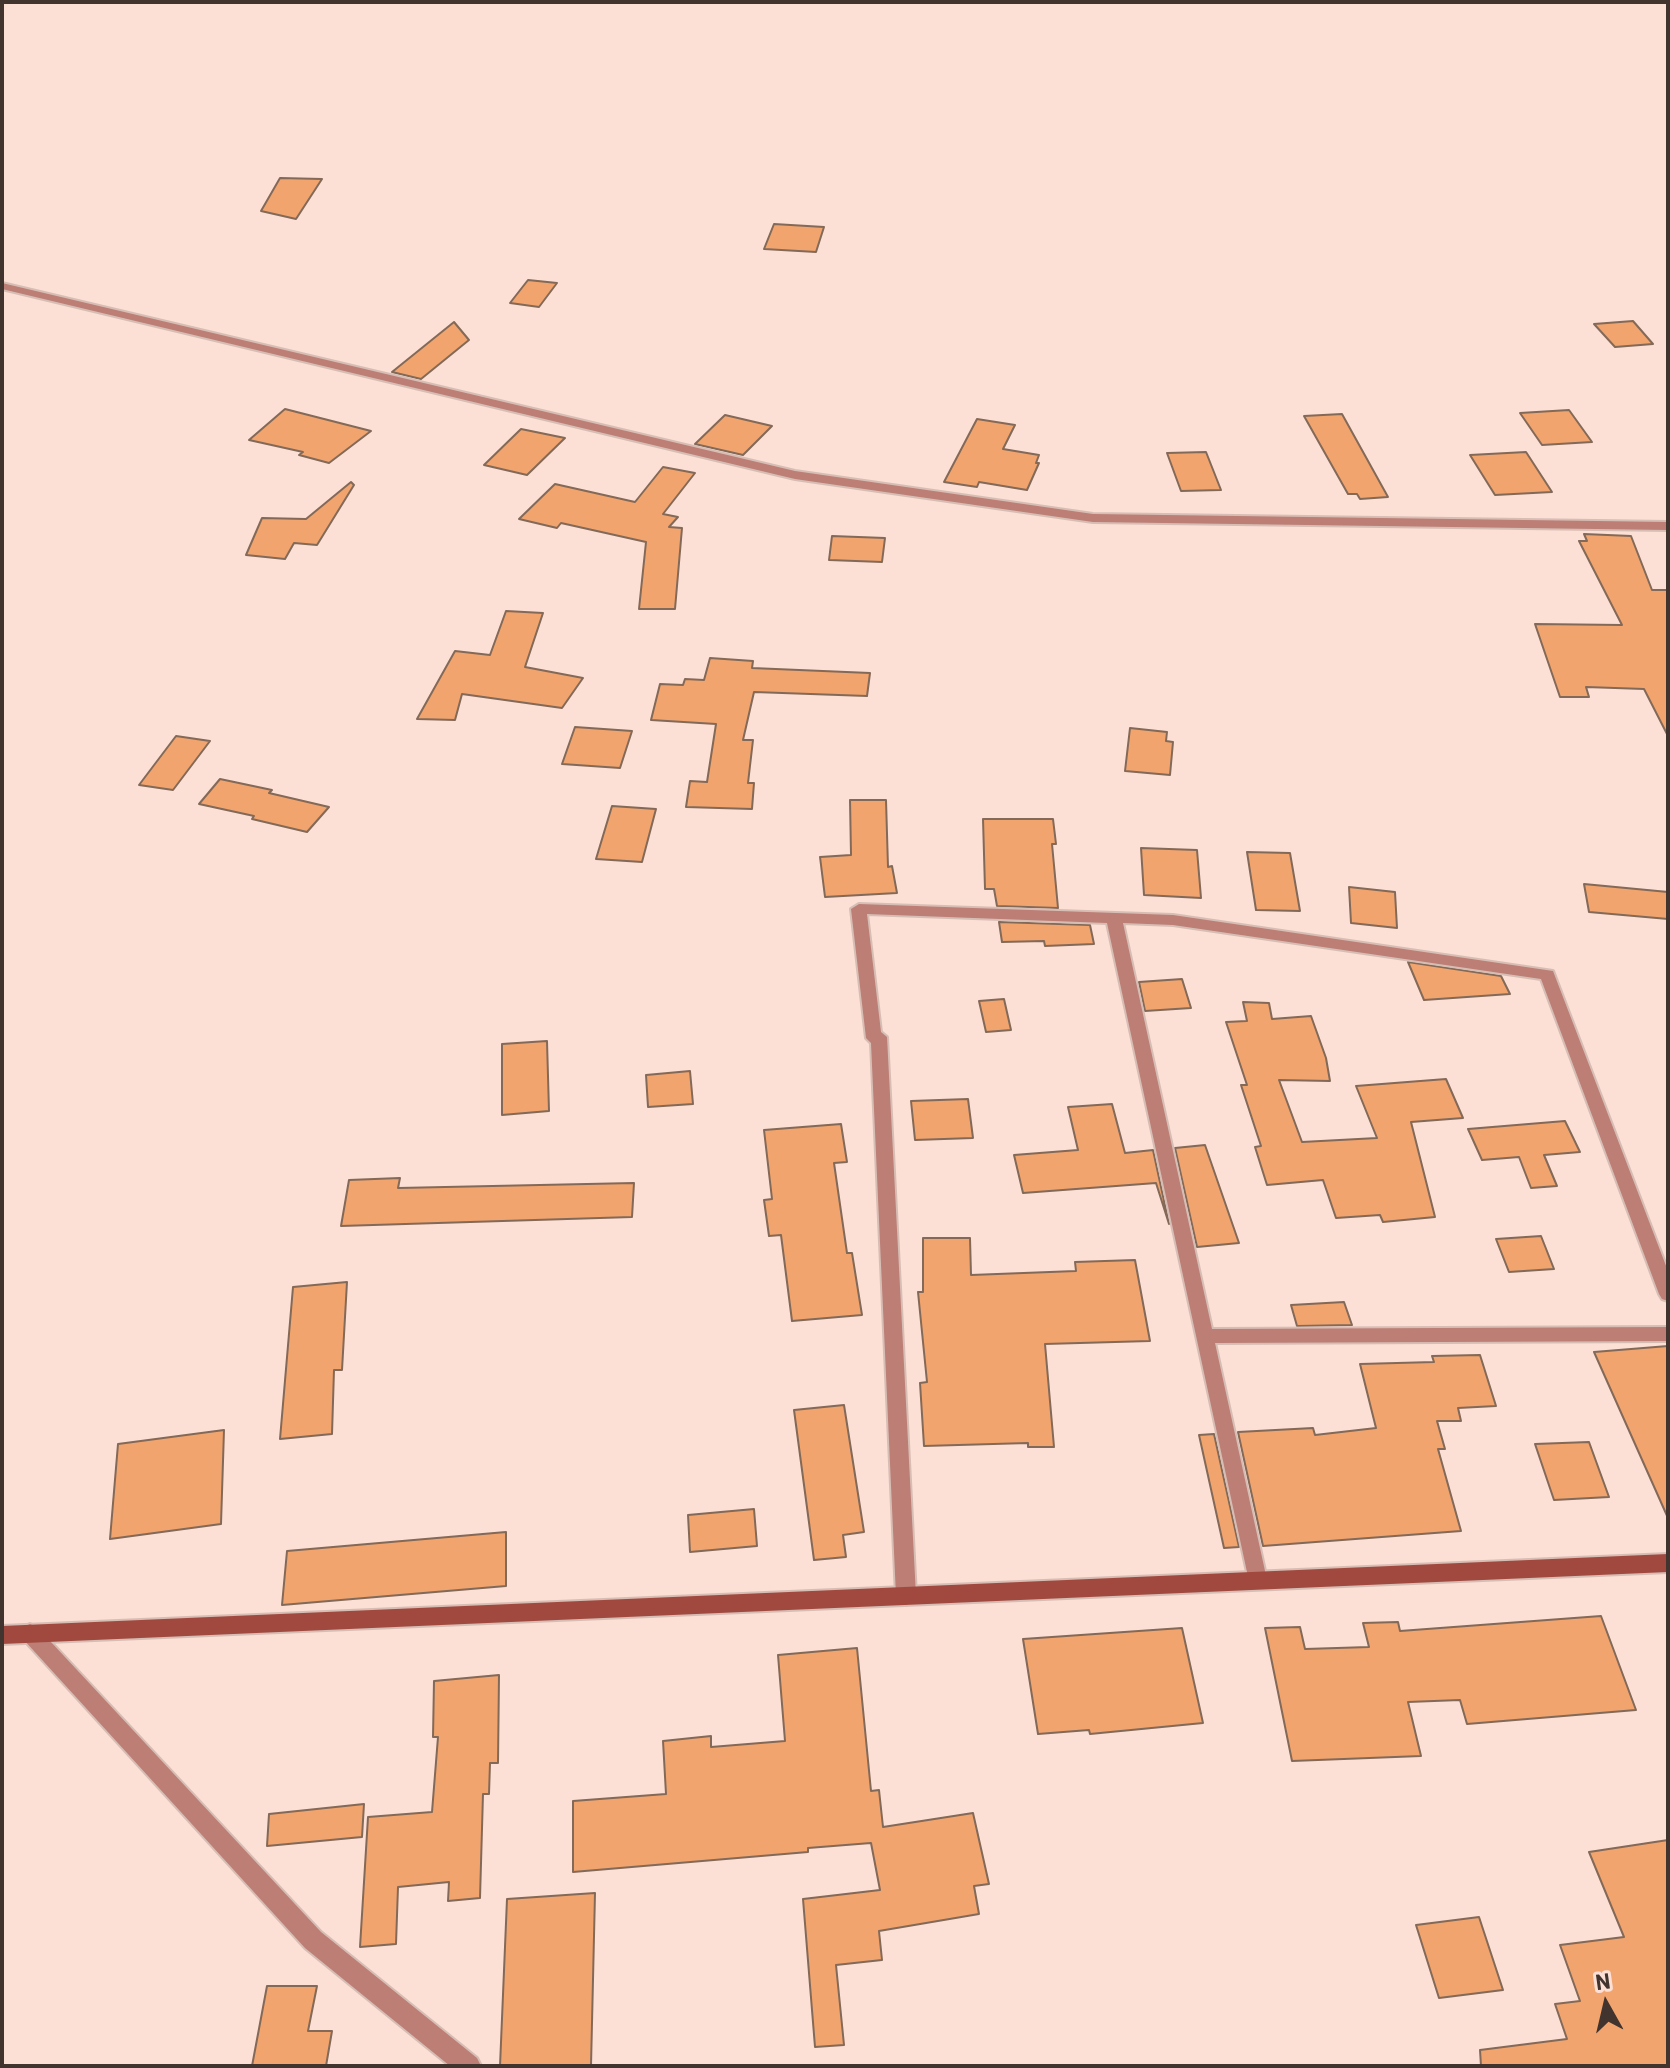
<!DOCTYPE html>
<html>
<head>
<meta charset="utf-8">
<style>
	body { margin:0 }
	#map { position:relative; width:1670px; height:2068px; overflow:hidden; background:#fce0d6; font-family:Barlow,sans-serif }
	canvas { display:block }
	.frame { position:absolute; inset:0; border:4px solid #41342f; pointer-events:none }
	.north { position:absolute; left:1566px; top:1964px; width:80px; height:80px; -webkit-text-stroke:6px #fce0d6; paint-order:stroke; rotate:352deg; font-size:22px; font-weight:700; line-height:32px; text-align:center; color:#41342f }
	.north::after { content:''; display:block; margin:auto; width:28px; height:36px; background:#41342f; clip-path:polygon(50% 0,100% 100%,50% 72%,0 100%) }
</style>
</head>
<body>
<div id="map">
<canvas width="1670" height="2068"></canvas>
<div class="frame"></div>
<div class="north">N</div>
</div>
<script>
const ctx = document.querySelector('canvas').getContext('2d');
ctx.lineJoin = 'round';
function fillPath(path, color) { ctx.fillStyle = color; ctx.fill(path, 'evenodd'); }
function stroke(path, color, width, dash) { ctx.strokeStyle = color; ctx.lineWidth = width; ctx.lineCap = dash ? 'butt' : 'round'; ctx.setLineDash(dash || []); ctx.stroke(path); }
const building = new Path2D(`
	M280,178L322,179L296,219L261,211Z
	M774,224L824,227L816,252L764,249Z
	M528,280L557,283L539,307L510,303Z
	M1633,321L1653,344L1615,347L1594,324Z
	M454,322L469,340L421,379L392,372Z
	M285,409L371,431L329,463L299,455L303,452L249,440Z
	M1569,410L1592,442L1542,445L1520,413Z
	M1342,414L1388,497L1360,499L1357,494H1348L1304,416Z
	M725,415L772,426L743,455L695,444Z
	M977,419L1015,425L1003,449L1039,455L1036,463H1039L1027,490L979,482L977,487L944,482Z
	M521,429L565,438L527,475L484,465Z
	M1206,452L1221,490L1181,491L1167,453Z
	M1526,452L1552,492L1495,495L1470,455Z
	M663,467L695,473L663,514L678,517L669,527L682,528L675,609H639L646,542L561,523L557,528L519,519L555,484L635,502Z
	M351,482L354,485L317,545L294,543L285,559L246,555L262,518L306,519Z
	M1584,534L1631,536L1652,590H1668V736L1644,689L1586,687L1589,697H1560L1535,624L1622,625L1579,541H1587Z
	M832,536L885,538L882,562L829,560Z
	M506,611L543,613L525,667L583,678L562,708L462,694L455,720L417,719L455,651L490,655Z
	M710,658L753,661L752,668L870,673L867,696L754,692L743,740H753L748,783H754L752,809L686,807L690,781L707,782L716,724L651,720L660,684L683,685L685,679L704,680Z
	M575,727L632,731L620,768L562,764Z
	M1130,728L1167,732L1166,741L1173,742L1170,775L1125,771Z
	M176,736L210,741L173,790L139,785Z
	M220,779L272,790L269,793L329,807L307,832L252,819L254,816L199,804Z
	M850,800H886L888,867L892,866L897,893L825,897L820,857L851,855Z
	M612,806L656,809L642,862L596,859Z
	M983,819H1053L1056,844H1052L1058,908L997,906L994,889H985Z
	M1141,848L1197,850L1201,898L1144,895Z
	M1247,852L1290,853L1300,911L1256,910Z
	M1584,884L1668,892V919L1589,912Z
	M1349,887L1395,892L1397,928L1351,923Z
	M999,922L1090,925L1094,944L1045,946L1044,941L1002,942Z
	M1408,962L1501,976L1510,994L1424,1000Z
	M1182,979L1191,1008L1145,1011L1139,982Z
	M1004,999L1011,1030L986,1032L979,1001Z
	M1243,1002L1269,1003L1272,1019L1311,1016L1326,1058L1330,1081L1279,1080L1302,1142L1377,1138L1356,1086L1446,1079L1463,1118L1411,1122L1435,1217L1383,1222L1380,1215L1336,1218L1323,1180L1267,1185L1255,1147L1261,1146L1241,1085H1247L1226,1022L1247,1021Z
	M547,1041L549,1111L502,1115V1044Z
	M690,1071L693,1104L648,1107L646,1075Z
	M968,1099L973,1138L915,1140L911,1101Z
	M1112,1104L1125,1153L1153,1150L1169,1224L1156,1183L1023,1193L1014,1155L1078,1150L1068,1107Z
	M1565,1121L1580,1152L1544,1155L1557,1186L1531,1188L1519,1157L1482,1160L1468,1129Z
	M841,1124L847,1162L834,1163L847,1253H852L862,1315L792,1321L781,1235L769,1236L764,1200L772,1199L764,1130Z
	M1205,1145L1239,1243L1197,1247L1175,1148Z
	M400,1178L398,1188L634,1183L632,1217L341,1226L349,1180Z
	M1541,1236L1554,1269L1509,1272L1496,1239Z
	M923,1238H970L971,1275L1076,1271L1075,1262L1135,1260L1150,1341L1045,1344L1054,1447H1028V1443L924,1446L920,1383L927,1382L918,1292H923Z
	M347,1282L342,1370H334L332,1434L280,1439L293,1287Z
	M1344,1302L1352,1325L1297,1326L1291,1305Z
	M1668,1346V1518L1594,1352Z
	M1480,1355L1496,1406L1458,1408L1461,1421H1437L1445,1449H1438L1461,1531L1263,1546L1238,1432L1313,1428L1315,1435L1376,1428L1360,1364L1434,1362L1432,1356Z
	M844,1405L864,1532L843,1535L846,1557L814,1560L794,1410Z
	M224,1430L221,1524L110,1539L118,1444Z
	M1214,1434L1239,1547L1224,1548L1199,1435Z
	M1589,1442L1609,1497L1554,1500L1535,1444Z
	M754,1509L757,1546L690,1552L688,1515Z
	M506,1532V1586L282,1605L287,1551Z
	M1601,1616L1636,1710L1467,1724L1460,1700L1408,1702L1421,1756L1292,1761L1265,1628L1300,1627L1305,1649L1369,1647L1363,1623L1398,1622L1400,1631Z
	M1182,1628L1203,1723L1090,1734L1089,1730L1038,1734L1023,1639Z
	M857,1648L871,1791L879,1790L883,1827L973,1813L989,1884L974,1886L979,1914L879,1931L882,1960L836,1965L844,2045L815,2047L803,1899L880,1890L871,1843L808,1848V1852L573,1872V1801L666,1794L663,1741L711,1736V1747L785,1741L778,1655Z
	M499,1675L498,1763H490L489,1794H483L480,1898L448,1901L449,1882L398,1887L396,1944L360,1947L368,1817L432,1812L438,1737H433L434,1681Z
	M364,1804L362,1837L267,1846L269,1814Z
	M1668,1840V2066H1481L1480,2050L1567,2039L1555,2004L1580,2001L1560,1945L1624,1937L1589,1852Z
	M595,1893L591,2066H500L507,1899Z
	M1479,1917L1503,1990L1439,1998L1416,1925Z
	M267,1986H317L308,2031H332L326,2066H252Z`);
fillPath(building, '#f1a46d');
stroke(building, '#836958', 2);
const minor = new Path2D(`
	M859,904L1173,915L1553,971L1668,1271V1301L1662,1299L1659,1294L1541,979L1173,925L1123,923L1212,1329L1668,1327V1341L1215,1343L1267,1580L1264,1586L1257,1589L1250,1586L1107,923L867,914L881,1032L887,1037L916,1596L913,1602L906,1605L899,1602L896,1596L871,1043L866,1038L851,909Z
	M30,1624L37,1627L321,1932L477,2058L481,2066H450L305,1948L23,1639L20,1633L23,1627Z`);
const tertiary = new Path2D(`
	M2,283L795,471L1093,514L1668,522V530L1093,522L795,479L2,289Z`);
const secondary = new Path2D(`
	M1668,1554V1572L2,1644V1626Z`);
stroke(minor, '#d7beb5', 4);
stroke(tertiary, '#d7beb5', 4);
stroke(secondary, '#d7beb5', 4);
fillPath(minor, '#bc7e75');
fillPath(tertiary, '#bc7e75');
fillPath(secondary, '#a1493f');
</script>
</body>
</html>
